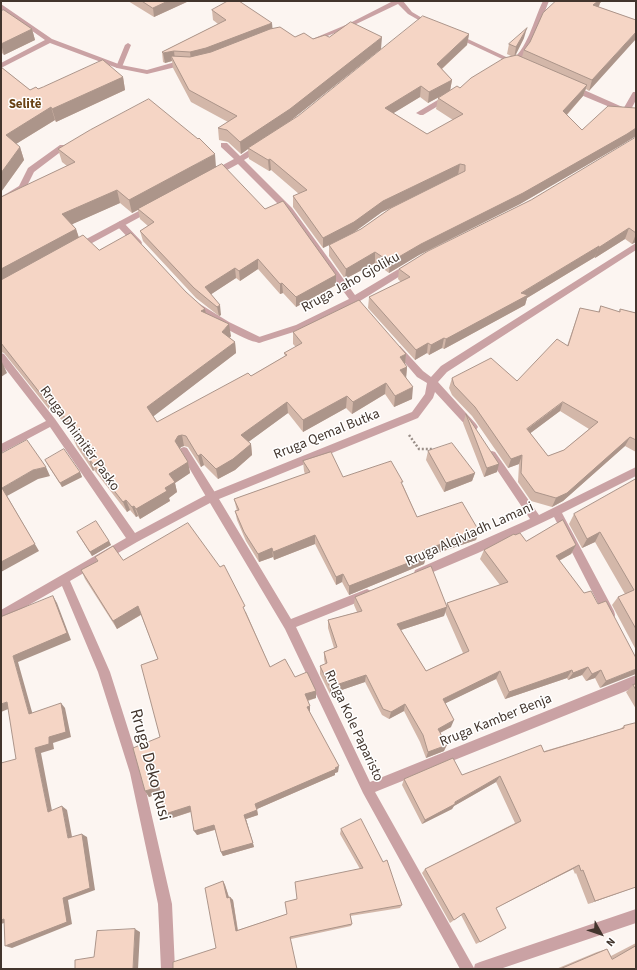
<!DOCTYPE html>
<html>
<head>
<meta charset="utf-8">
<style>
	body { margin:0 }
	#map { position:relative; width:637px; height:970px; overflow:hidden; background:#fcf5f1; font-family:"Source Sans 3",sans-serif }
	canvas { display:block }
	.frame { position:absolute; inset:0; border:2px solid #42352d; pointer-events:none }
	.north { position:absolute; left:581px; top:914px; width:40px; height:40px; -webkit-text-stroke:3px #fff; paint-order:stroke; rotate:130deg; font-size:11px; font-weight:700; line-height:16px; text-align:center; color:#42352d }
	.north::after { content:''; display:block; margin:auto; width:14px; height:18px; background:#42352d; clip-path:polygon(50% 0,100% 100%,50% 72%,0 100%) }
</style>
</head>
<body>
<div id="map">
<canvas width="637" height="970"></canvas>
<div class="frame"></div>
<div class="north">N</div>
</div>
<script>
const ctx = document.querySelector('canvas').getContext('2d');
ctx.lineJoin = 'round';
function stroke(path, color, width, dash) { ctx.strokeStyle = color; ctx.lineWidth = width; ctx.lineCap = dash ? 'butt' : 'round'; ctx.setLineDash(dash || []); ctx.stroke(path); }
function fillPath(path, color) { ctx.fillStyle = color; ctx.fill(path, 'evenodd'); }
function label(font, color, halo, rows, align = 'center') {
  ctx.font = font + ' "Source Sans 3",sans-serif'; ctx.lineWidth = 3; ctx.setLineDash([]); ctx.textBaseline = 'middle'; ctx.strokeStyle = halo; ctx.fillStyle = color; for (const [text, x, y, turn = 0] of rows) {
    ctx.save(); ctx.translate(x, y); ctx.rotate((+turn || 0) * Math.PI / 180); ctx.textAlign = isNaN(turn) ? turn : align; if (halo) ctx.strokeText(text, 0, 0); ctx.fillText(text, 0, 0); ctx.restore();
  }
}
stroke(new Path2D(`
	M409,435L419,449H432L433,451`), '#998e88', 2.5, [2, 2]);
fillPath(new Path2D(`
	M543,1H549C543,15 527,68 508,65V63C528,50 533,21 543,1Z
	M128,43L131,45L122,67L117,68L116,67L125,45Z
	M633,92H636V100L629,113H623L622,111Z
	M446,95H452L453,97L423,115H420L416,113Z
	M120,221L123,222L141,241L142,243L141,245H135L117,226L116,224Z
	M195,301L229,322L262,338L263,340L262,342C250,346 203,315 192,306L191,304L192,302Z
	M184,447L187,448L216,494L217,497L216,500L212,501L208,500L181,454L179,451L181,448Z`), '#caa2a4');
fillPath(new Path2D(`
	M393,1H403L412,12L434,25L429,26L408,14L398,4L352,26L315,41L310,40L348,24Z
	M1,4L52,39L121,65L147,70L175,62H185L188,64L147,74L117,68L50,43L1,68V63L45,40L1,9Z
	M455,33L519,63L520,64L515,65L453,36V34Z
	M569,86H575L636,113V118L569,90Z
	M221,143H227L240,156L257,145H263V149L244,160L292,208L355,295L407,264H413L414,266L413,268L360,301L369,312L368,314H362L353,305L303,329L259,343L256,342L255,340L256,338L296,325L349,299L286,212L238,164L216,176H210V172L234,159L221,147Z
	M60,145H66L67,147L34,172L25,190L1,204V197L19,186L28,168Z
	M150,205L153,206V210L81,249L78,250L74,247L75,245Z
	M636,243V250L447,372L438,382L476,424L478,427L476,430H470L435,392L433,398L418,418L219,499L291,619L367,589L371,591L372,594L371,597L296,627L370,782L636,675V687L375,792L474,968L475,964L480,962L636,909V923L500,969H460L363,793L285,629L210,503L137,542L70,581L110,672L142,773L172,904L175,969H161L158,904L130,773L98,672L62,586L1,621V610L126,538L50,427L1,453V444L46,421L1,363V353L4,354L55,419L135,533L208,494L412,412L425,394L427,383L417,377L394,350L393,348L394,346H400L423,371L431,377L441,366Z
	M492,451L495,452L539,515L636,467V476L562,513L614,611L615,615L614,619L610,620L606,619L554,517L478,553L419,578L415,576L414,573L415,570L530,519L489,458L487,455L489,452Z`), '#caa2a4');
fillPath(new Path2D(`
	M128,1H189L154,17Z
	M556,1H602L600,3L599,7L636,20L589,91L586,89L583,96L567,115L582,130L636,108V136L623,144L520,204L419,255L389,273L375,263L345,279L329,256V245L323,248L293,207V196L299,194L271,170L269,171L249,159L248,149L241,154L228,142L219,140L218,128L228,122L191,102L173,68L172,61L165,63L163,62L162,52L218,24L213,20L212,10L272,28L295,37L313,39L329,37L381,49L290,121L469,34L467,45L442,69L452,80L450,90L460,88L511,56L507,54L509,44L524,38L515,56L522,57L524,50L530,42ZM441,96L438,98L436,109L453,120L427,134L393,113L420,97L428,103ZM391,208L361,229L353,233L382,212Z
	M1,11L32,29L35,40L4,55L1,52Z
	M1,67L30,90L123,77L125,90L56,122L55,120L16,144L20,147L24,160L1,192Z
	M636,139V242L632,244L625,239L595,258V257L527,298L525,305L444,349L442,348L429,355L427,353L415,360L368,308L369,297L401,282L398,279L399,269L531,200Z
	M58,149L216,167L265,209L336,275V285L296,307L283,293L280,294L258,269L240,281L236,278L211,294L221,315L219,316L196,298L143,241L140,231L148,226L140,219L138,210L132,213L120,203L72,224L76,229L79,238L99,250L206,313L231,336L230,338L235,342L236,353L153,416L157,422L251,376L285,356L284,353L296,347L293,344V332L406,354L405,364L407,367L406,377L412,399L394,407L385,394L352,414L346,408L303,432L288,413L248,442L251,444L252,455L235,470L218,479L204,465L201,467L188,447L184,446L181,447L180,448L188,462L190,473L175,483L177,492L169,498L170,501L140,519L138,516L136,517L130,510L127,512L94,470L93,471L77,447L72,436L75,434L54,412L52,413L4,353L1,352V197L67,166L62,162Z
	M601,306L619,312L620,309L636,313V452L625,446L563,501L552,507L531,501L518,482L519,464L508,468L472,416L452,395L449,388L452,378L517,381L567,346L580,308L598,312ZM560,411L589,429L564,450L548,456L530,433Z
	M466,414L497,472L484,477L463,423Z
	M428,451L475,473L472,481L444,492L426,460Z
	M45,460L80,472L82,477L62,487L47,464Z
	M303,461L343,477L403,485L417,517L479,531L476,540L426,557L424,564L349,595L342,582L336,585L315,544L274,560L273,557L259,562L246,541L237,520L235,511H237L234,499L305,474L304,471Z
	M636,479V650L612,605L618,597L625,594L595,542L582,548L569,524L574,514Z
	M77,532L109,541L111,545L92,556L79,536Z
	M515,535L526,541L576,545L571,554L559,561L584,593L598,604L636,658L600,688L595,678L586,681L582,675L568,680L567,678L505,699L496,679L445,703L451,727L440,733L444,751L426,758L420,742L404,711L389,719L382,715L365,682L330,694L320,674V666L325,664L324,659V652L334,648L328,628V620L357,612L354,605L355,597L446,607L447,603L500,585L480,559L484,550ZM445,612L463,653L426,671L401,630L444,616Z
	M95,557L123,560L246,612L270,667L295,677L316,691V698L308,701L310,713L338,772L335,773V775L257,809L258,815L246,819L254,847L223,856L221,852L215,830L197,835L191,812L169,819L160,793L149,797L145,791L160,737L158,659L141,615L117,629L85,579L81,570L97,562Z
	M636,684V709L626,692L633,685Z
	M636,723V887L588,904L576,873L575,874L573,869L496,908L480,942L476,944L461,915L450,923L422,873L425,869L515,823L496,782L454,806L452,809L422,824L402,785L404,779L462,775L620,729L624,726Z
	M341,829L402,905L400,908L350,916L352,924L351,926L291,939L216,948L223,881L225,885L229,897H230L233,900L238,930L287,914L297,899L360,869L340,834Z
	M636,943V969H556L597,952L607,949L611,956Z`), '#d3b7a9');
fillPath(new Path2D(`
	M168,1H189L154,17L153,8Z
	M597,1H602L600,3L598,8L593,5Z
	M272,23L273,33L191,61L190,52Z
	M527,28L524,38L514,58L516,47Z
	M32,29L35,40L4,55L1,44Z
	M636,32V39L589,91L592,80Z
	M469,34L467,45L435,75L437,64Z
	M382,37L381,49L290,121L248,148V149L241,154L240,142Z
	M174,51L175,60L171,56L172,61L165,63L163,53Z
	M123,77L125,90L56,122L52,109Z
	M452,80L450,91L428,103L429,92Z
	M587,85L583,96L560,122L563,111Z
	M421,86L420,97L384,119L385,108Z
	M51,107L55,120L11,147L6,135Z
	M636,128V136L623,144L520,204L419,255L389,273L390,262L421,244Z
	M20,147L24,160L1,192V173Z
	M215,154L216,167L132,213L129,200Z
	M270,159L271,170L269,171L268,160Z
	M460,164L458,175L382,212L353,233L323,248V238L383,201Z
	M117,190L120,203L66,227L62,214Z
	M629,228L625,239L595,258L598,248Z
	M76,229L80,241L1,284V263Z
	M636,234V242L632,244Z
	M599,246L595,257L527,298L525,305L444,349L446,339Z
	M375,252V263L345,279L346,269Z
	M258,259V269L240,281L239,271Z
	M235,268L236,278L207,297L205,287Z
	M336,275V285L296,307V297Z
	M282,283L283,293L280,294V284Z
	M220,305L221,315L219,316L217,307Z
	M205,309L207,321L201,311Z
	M229,324L231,336L224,344L222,332Z
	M444,338L442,348L429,355L431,345Z
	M235,342L236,353L150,419L147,407Z
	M428,343L427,353L415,360L416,350Z
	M406,354L405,365L400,357Z
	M1,362H2L7,373L1,377Z
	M407,367L406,379L400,370Z
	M386,383L385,394L352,414L353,402Z
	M413,387L412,399L394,407L395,396Z
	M347,396L346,408L303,432V420Z
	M49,401L54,412L52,413L47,402Z
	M287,402L288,413L243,446L241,435Z
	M563,402L560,411L524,438L527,429Z
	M182,435L184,446L181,447L178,452L175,441L178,436Z
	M630,437L625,446L563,501L552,507L556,498Z
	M251,444L252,455L235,470L218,479L216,469Z
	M201,454L204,465L201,467L198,456Z
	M522,455L519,464L508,468L511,459Z
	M89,460H90L94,470L93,471Z
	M188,462L190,473L175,483L177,492L169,498L170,501L140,519L136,509L165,488L169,474Z
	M499,464L497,472L484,477L487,468Z
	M46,467L50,476L38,479L7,496L39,551L1,572L2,488L33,470Z
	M80,472L82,477L62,487L60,483Z
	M475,473L472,481L444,492L446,483Z
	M126,500L130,510L127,512L123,502Z
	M134,506L138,516L136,517L132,507Z
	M479,531L476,540L426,557L424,564L349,595V586L424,550Z
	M600,532L595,542L582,548L587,539Z
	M315,535V544L274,560L273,552Z
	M109,541L111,545L92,556L90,552Z
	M576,545L571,554L551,565L556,556Z
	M272,548L273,557L259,562L258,554Z
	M343,574L342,582L336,585V577Z
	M53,596L57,603L71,640L18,662L34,719L29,714L13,656Z
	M138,606L142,614L117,629L113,621Z
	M447,607L444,616L395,632L397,624Z
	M588,667L582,675L568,680L573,673Z
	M636,669V674L600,688L606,681Z
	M572,670L567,678L505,699L509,692Z
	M601,670L595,678L586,681L592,674Z
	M500,671L496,679L440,706L443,699Z
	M366,675L365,682L330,694V687Z
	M316,691V698L305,701V694Z
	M7,702L13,707L1,712V704Z
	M61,703L65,708L71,737L53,743L54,749L41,753L53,816L48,812L35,748L49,737Z
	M405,704L404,711L389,719L391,712Z
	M310,706V713L307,714V707Z
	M454,720L451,727L436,735L438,729Z
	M447,745L444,751L426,758L428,752Z
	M339,766L338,772L335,773V775L257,809L255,804Z
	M500,776L496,782L454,806L452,809L422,824L425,820Z
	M159,787L162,792L149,797L145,791Z
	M62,806L67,810L73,842L68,838Z
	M190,806L193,811L169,819L165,814Z
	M257,810L258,815L246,819L254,847L223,856L221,852L244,815Z
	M214,825L217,829L197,835L194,831Z
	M82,834L87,837L95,890L68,900L72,924L12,948L5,946L63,898Z
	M579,865L573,869L492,910L496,908Z
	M223,881L225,885L230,901L227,898Z
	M636,887L633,888L588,904L595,901Z
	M230,897L233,900L238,933L236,931Z
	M4,919L10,921L1,924V920Z
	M135,929L140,932L138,969H133Z`), '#ac958a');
const building = new Path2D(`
	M142,1H168L153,8Z
	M228,1H239L272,23L206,48L190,52L174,51L163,53L162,52L226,20L212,10Z
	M556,1H598L593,5L636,20V32L592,80L524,50L530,42L543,13Z
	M4,10L32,29L1,44V11Z
	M423,16L469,34L437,64L452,80L429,92L421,86L385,108L427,134L463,114L438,98L457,86L460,88L471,78L504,58L517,55L587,85L563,111L582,130L608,106L636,108V128L627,134L523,193L421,244L390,262L375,252L346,269L329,245L361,229L391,208L465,171V165L460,164L383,201L354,222L323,238L293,196L307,190L270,159L268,160L248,148L298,116Z
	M351,22L382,37L290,109L240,142L227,130L218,128L237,116L189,90L171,56L190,57L211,52L270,29L280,27L295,37L304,33L313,39L325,35L329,37Z
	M527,28L516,47L509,44Z
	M103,60L123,77L52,109L51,107L6,135L20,147L1,173V67L30,90L36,87L38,89L43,87Z
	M149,99L198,139L199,138L215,154L129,200L117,190L62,214L76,229L1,269V197L75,162L58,149L90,130Z
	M635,138L636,139V233L629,228L598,248L599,246L521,293L528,295L446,339L444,338L431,345L428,343L416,350L369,297L410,277L399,269L428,251L531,200Z
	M222,164L265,209L283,201L336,275L296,297L282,283L280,284L258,259L239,271L235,268L205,287L220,305L217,307L194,288L140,231L154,222L138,209Z
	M131,233L186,292L205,309L201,311L229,324L222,332L235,342L147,407L157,422L248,373L251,376L287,355L284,353L302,343L293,332L359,300L406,354L400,357L407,367L400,370L413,387L395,396L386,383L353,402L347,396L303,420L287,402L241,435L251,444L233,459L216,469L201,454L198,456L186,436L182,435L178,436L175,441L188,462L169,474L175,482L165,488L167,491L136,509L134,506L132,507L126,500L123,502L90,460H89L72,436L79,432L49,401L47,402L1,343V280L83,235L99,250Z
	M601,306L620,312V309L636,313V440L630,437L567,493L556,498L535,492L521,473L522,455L511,459L475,407L454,385L452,378L491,358L517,381L557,339L568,346L580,308L599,312ZM563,402L598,422L564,450L548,456L527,429Z
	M466,414L499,464L487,468Z
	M27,440L46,467L33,470L2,488L35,544L1,562V454Z
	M452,443L475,473L446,483L428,451Z
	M64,449L80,472L60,483L45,460Z
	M331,452L343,477L391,461L403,482H401L417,517L462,502L479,531L424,550L426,556L349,586L343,574L336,577L315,535L273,552L272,548L258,554L244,532L235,511L239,510L234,499L310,472L303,461Z
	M636,479V629L618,597L634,590L600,532L587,539L574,514Z
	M563,520L576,545L556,556L584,593L591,591L598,604L606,601L636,658V669L606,681L601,670L592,674L588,667L573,673L572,670L509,692L500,671L443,699L454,720L438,729L447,745L428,752L423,735L405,704L391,712L383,709L366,675L330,687L320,666L327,663L324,652L337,647L328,620L362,611L355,597L431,566L447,607L397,624L426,671L469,651L447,603L508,582L484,550L514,534L515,535L520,533L526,541Z
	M96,521L109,541L90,552L77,532Z
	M188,523L220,567L224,565L245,606L243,607L270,667L285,659L295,677L307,672L316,691L305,694L310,706L307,707L339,766L335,768L336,769L255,804L257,810L244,815L253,843L221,852L214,825L194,831L190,806L165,814L159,787L145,791L133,748L160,737L141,665L158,659L138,606L113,621L81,570L98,561L95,557L113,546L123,560Z
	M53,596L67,633L13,656L29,714L61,703L66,732L49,737V744L35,748L48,812L62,806L68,838L82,834L90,888L63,898L67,922L5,946L4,919L1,920V763L16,759L7,702L1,704V617Z
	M636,684V690L633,685Z
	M636,723V887L595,901L583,870L581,871L579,865L496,908L506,928L480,942L464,913L454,920L425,869L521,821L500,776L455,802V804L425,820L404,779L453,758L462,775L541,745L544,752L624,728V726Z
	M361,819L383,862L387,860L402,905L350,914L352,924L290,937L297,969H173V962L216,948L205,888L223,881L227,898L230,897L236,931L287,914L285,902L297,899L295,882L363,868L341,829Z
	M135,929L133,969H75V960L94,957L97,931Z
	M636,946V969H560L607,949L612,959Z`);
fillPath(building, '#f5d5c5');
stroke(building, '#ac958a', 1);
label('bold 13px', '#6a4315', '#fff', [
	["Selitë",25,105]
]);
label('14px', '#42352d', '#fff', [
	["Rruga Jaho Gjoliku",351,283,-29],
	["Rruga Qemal Butka",327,435,-22],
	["Rruga Dhimitër Pasko",79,439,54],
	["Rruga Alqiviadh Lamani",470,535,-24],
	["Rruga Kamber Benja",496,721,-22],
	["Rruga Kole Paparisto",353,726,65]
]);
label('17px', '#42352d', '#fff', [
	["Rruga Deko Rusi",149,765,75]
]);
</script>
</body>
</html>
